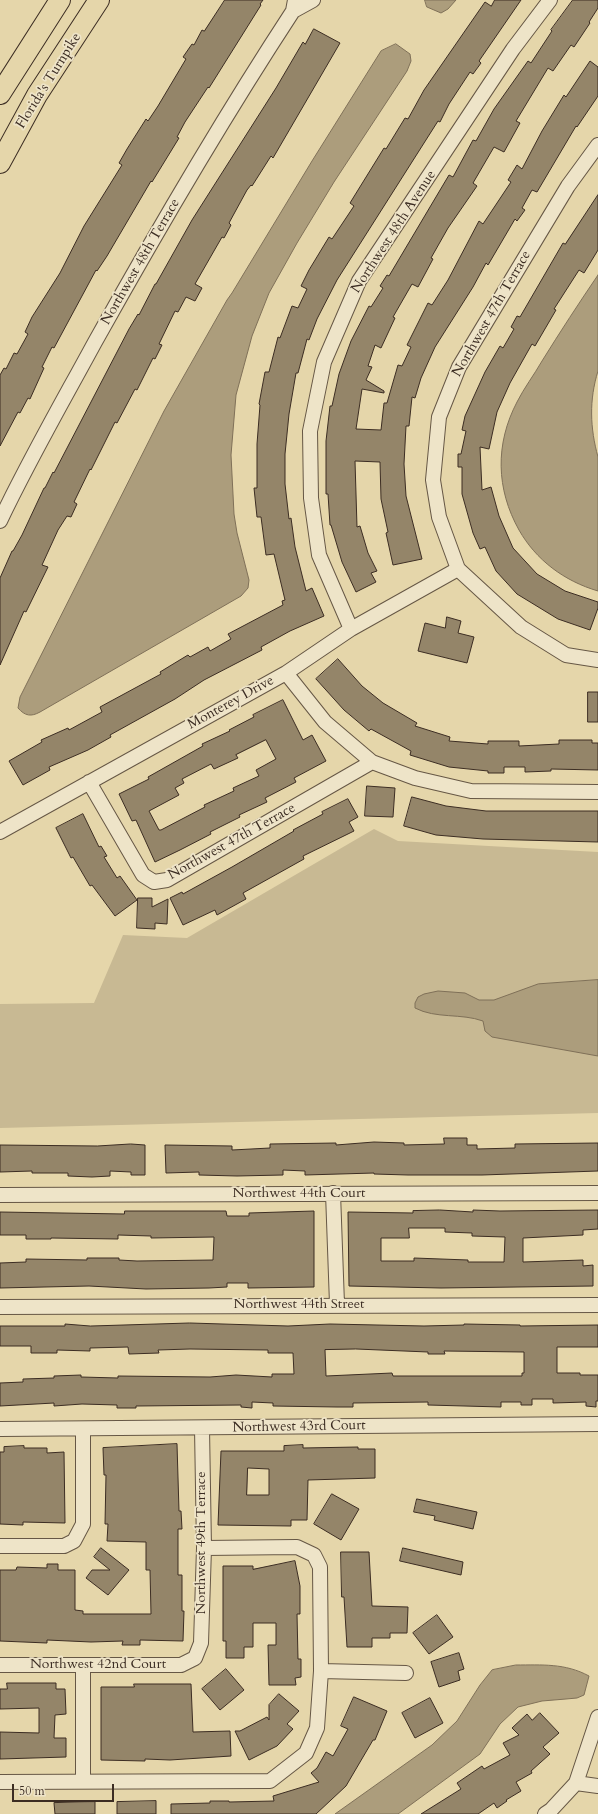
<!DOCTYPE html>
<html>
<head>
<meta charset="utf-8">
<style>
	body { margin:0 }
	#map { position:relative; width:598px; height:1814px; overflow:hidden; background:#e5d6aa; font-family:Cardo,serif }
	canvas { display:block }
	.scale { position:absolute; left:12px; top:1784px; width:102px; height:18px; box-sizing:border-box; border:2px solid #3c2d23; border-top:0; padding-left:5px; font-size:12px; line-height:14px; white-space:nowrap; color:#3c2d23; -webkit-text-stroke:3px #eee4c8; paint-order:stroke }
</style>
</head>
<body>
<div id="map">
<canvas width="598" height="1814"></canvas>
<div class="scale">50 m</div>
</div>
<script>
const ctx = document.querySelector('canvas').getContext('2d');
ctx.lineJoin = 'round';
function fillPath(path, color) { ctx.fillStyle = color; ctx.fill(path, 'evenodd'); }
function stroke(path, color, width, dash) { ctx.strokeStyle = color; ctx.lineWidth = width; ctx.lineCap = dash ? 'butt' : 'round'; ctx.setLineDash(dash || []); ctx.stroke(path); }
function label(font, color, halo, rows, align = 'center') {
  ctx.font = font + ' Cardo,serif'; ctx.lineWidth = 3.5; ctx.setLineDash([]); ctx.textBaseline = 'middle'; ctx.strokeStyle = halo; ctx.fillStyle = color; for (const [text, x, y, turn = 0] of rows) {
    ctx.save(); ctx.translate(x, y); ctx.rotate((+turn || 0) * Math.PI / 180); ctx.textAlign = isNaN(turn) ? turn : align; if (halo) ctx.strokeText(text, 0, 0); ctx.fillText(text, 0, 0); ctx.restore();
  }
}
fillPath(new Path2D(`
	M374,829L398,841L598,852V1113L0,1128V1004L94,1003L123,935L187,938Z`), '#c8b993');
const water = new Path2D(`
	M425,0H456L448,9L441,13L427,7Z
	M396,44L410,54L411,61L407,71L334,182L297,243L269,293L252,336L236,395L231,455L234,514L237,533L249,580L248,588L241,596L40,712C31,717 25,716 18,708L20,697L164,411L227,300L232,293L312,161L381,51Z
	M598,275V371C589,400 590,428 598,457V591C564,581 536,560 519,530C496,489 495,444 517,402C524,388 534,375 542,361C560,332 579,303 598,275Z
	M598,980V1056L492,1037L485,1031L483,1021C461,1013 436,1019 415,1008V1003L418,997L424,994L438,991L465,993L479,1000H494L538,984Z
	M516,1665C542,1665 565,1663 589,1676L584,1695L577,1698L566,1699L542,1701L518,1707L500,1724L480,1754L398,1814H335L432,1745L457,1721L480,1685L492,1670Z`);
fillPath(water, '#ac9d7c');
stroke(water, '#7f7058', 1);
const building = new Path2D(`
	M225,0H263L260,4L261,5L209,88L208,87L185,122L177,137L179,138L152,182L151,181L107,256L97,271L96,270L54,348L52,347L42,367L44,368L30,399L28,398L20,413L18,412L0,446V375L4,368L6,369L14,353L17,354L28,334L25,332L32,317L60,273L84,226L122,165L119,163L127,149L146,119L148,121L158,106L186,59L183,57L192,44L194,45L202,30L204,31Z
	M495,0H521L479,61L481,63L473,74L470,72L449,104L440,122L438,121L337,280L317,319L309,340L307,339L298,373H296L289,414L285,454V484L289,519L291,518L295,547L306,591L312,588L324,616L290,631L261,647L262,650L204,680L175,699L110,735L111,737L88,750L49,767L50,770L23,785L9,761L42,742L41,740L68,728L69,730L102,712L100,707L161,674L160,672L188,655L190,657L208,647L210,651L231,639L228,634L283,605L282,601L285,600L274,554L266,555L261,517H257L254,488H257V444L260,405L259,404L265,372H269L278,337L280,338L292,306L298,308L307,289L301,286L309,270L329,237L332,239L354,206L350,203L384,148L386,149L405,118L408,119L424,90L485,2L491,6Z
	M573,0H598V8L589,22L590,23L574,47L571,45L553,71L548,68L516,121L520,123L504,152L494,147L473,183L477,186L448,228L431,258L433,259L418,287L412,284L393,317L395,318L381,348L375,345L368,366L372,367L366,380L384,391V393L362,389L356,429L381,430L384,403H387L398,365L402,366L411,347L407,345L428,303L432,305L448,280L479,221L483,224L511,182L508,180L517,165L522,169L542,131L564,95L566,97L590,61L598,67V96L577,127L576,126L537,192L532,190L522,208L525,210L517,221L515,219L488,265L486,263L473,287L435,347L421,378L415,398L412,397L409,426H406L404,464L406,496L422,559L393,565L386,533L388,532L381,499L380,462L355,461L357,527L360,526L368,553L377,571L371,573L376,582L356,592L342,562L331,525H330L328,494H326V441L330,406H332L339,374L351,341L369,306L371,307L383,288L380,286L387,275L389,276L449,175L453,177L473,140L476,141L494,109L528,61L531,63L552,31L551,30Z
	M314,29L340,43L273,158L271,156L252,186L251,185L247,190L229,223L231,225L224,238L222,237L195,284L202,288L195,301L186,297L178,312L175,311L159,344L162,345L155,359L153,358L137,390L135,389L117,423L115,422L91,470L90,469L74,502L77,504L71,517L67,516L58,530L42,565L48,567L26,612L24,611L0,665V578L12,551H13L22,535L44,488H45L53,472L54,473L129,329L138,314L139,315L155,284H156L192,220L276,88L303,42L305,44Z
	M598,195V250L584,273L579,270L554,309L556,310L535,346L532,344L510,383L497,412L489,449L480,447L482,490L491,487L499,516L513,548L537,574L565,591L598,602V608L590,630L558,619L517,594L496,571L485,547L480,549L473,533L462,494V467H458V454H461L466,431L462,430L465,416L485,372L500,346L503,348L514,329L511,327L517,316L520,317L563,243L565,244Z
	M447,617L461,621L458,633L474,637L467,663L418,651L425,623L445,628Z
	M338,659L362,686L383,703L417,723L415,726L450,737L449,741L488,744V741H519V746L559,744V740H592V743H598V770L551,769V771L525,772V767H504V773H488V771L449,767L410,755L411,751L371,729L369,731L344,710L316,679Z
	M588,692H598V722H588Z
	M283,700L303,740L312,735L326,761L294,778L296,782L265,798L267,802L239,815L240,817L210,832L211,834L180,850L155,862L136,820L132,821L119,794L149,779L148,777L203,746L202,744L230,731L229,730L254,717L253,715ZM266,740L276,759L256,770L259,776L233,788L234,791L204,805L205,807L161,830H159L149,811L179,795L175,788L184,783L182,779L211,764L214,769L238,758L236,755Z
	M367,786L395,788L393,817L365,816Z
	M412,797L446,806L486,811H598V842L483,839L436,835L404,826Z
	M348,799L358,817L349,822L354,831L303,856L304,859L243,893L246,899L217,915L215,910L183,925L170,898L182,892L183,894L232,867L294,831L293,830L323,814L322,812Z
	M83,814L99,847L101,846L107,856L104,857L117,878L120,876L137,900L115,916L92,885L90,886L73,857L71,858L56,828Z
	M138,898H152V907L168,899L167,924L155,923V929L137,928Z
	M444,1138H467V1145H477V1149L515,1148V1144L598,1143V1171L482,1175H408L374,1174V1173L305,1175V1171L283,1170V1175L237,1176L199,1175V1172L166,1173L165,1145L232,1146V1150L270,1148V1144L336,1143V1145L374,1142L404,1143V1145L444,1144Z
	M131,1144L145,1145V1175H131V1172L110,1171V1176L92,1177L68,1176V1173H32V1171L0,1172V1145L97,1146Z
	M440,1210L473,1212V1210L500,1211L598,1210V1229L583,1230V1235L523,1238V1262L583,1260V1266L593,1265V1286L441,1288L349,1286L348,1212L413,1213V1211ZM409,1228H445V1232L472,1233V1236L505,1237L504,1262H468V1260L414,1258V1261H381V1238H409Z
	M125,1211H226L227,1216H249V1213L314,1211V1287L248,1288V1283H227V1287L209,1288L146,1289L89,1286L0,1288V1263L26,1262V1259L87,1260V1258H119V1260L137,1261L213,1260L214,1237L151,1238V1236L118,1235V1239L51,1238V1239H26V1235H0V1212L124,1214Z
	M190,1323L288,1326L330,1324L424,1326L464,1325V1324L520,1325V1326L598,1325V1347H557V1373H580V1375H598V1401H596V1407L586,1406V1402L553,1403V1399H532V1405H521V1402H501V1407L428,1405V1402L353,1403V1407H337L273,1406V1403L252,1402V1408L241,1407V1405L136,1406V1408H117V1405L82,1404L54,1406V1403L0,1406V1383L23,1382V1379L54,1378V1376L81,1375V1377L118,1378V1376L210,1377L236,1375L272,1377V1374H294L293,1353H268V1350L190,1349L158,1350L159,1353L129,1354L128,1347L90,1348V1351L57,1350V1353H31V1346H0V1326H65V1324L90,1326ZM356,1349L428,1352V1354H445L444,1351L524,1352V1373H522V1376H393L392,1373L326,1376L325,1350Z
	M177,1444L179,1511H181L182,1529H178V1575H182V1611H184L183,1641L140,1640V1645H122L123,1641L91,1642L47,1640V1643L0,1641V1570H16L17,1567L47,1568V1564H58V1570H75V1610L83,1611V1614H151L150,1570H146V1542L107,1541L108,1524H105L106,1475H104L103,1448Z
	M303,1445V1448L358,1447V1449H375V1478L308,1480L307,1520H291V1526L218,1525L221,1451H284V1446ZM248,1468L269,1469V1495H247Z
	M24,1446V1448H47V1453L64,1452L65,1523L23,1522V1525L0,1524V1452H4V1447Z
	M332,1494L359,1509L341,1540L314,1524Z
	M417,1499L477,1512L473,1529L434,1520L435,1516L414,1512Z
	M101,1548L129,1570L108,1595L86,1578L92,1570H110L94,1557Z
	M403,1548L463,1562L461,1575L400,1561Z
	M341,1552H369L372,1606L408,1607L407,1633H390V1638H372V1647H347L344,1597H342Z
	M295,1561L300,1586V1614H297L298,1659H301V1677L295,1678L296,1685H269L268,1645H276V1623H253V1647H244V1658H226V1641H223V1566H253V1569Z
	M437,1615L453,1637L429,1654L413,1633Z
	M459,1653L464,1669L458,1671L460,1680L439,1687L431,1662Z
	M226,1669L244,1690L220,1710L202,1689Z
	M7,1683H56V1689H65L66,1714L55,1715L54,1738H66V1757L0,1759V1732L39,1733V1708L0,1709V1689H7Z
	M134,1684H191L193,1732L230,1731L231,1756L170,1760L145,1759V1761L101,1760V1687H134Z
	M279,1694L299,1711L287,1724L293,1729L277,1746L249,1760L235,1731H240L267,1717L269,1720V1705Z
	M354,1697L387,1711L375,1740H373L346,1786L316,1814H171V1804L210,1803V1801H229V1802L274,1801L273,1796L319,1782L311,1773L317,1768L326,1752L333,1756L348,1729L341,1726Z
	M430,1698L443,1723L415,1738L402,1713Z
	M540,1713L559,1733L543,1747L550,1754L531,1771L532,1773L516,1782L521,1791L506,1800L507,1801L497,1808L494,1803L478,1814H421L461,1789L457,1783L482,1766L484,1769L510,1755L503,1743L519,1735L512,1728L527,1714L532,1720Z
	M156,1801V1814H117V1802Z
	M95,1802V1814H55L54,1803Z`);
fillPath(building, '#948569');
stroke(building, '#3c2d23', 1);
const minor = new Path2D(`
	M293,11L313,0
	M598,145L568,186L459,367L439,417L433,480L439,517L458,569L521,627L566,655L598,660
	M0,521C29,460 63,401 95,342C158,229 223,118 293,11L295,0
	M351,629L319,555L311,498L310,431L324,362L359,281L513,49L550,0
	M286,673L325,722L372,762L415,778L471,791L598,792
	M89,782L143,875L154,882L167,880L372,762
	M0,832L286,673L351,629L458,569
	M333,1193L337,1304
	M0,1195L598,1193
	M0,1307L598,1305
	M0,1429L598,1424
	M0,1546H64L74,1541L83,1524V1429
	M0,1665H181L195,1658L201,1643L204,1548L202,1428
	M321,1671L406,1673
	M83,1781V1665
	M0,1782L270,1781L306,1753L317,1728L321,1671L320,1567L314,1555L297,1547L204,1548
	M576,1783L598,1786
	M545,1814L551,1810L576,1783L598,1717`);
const highway = new Path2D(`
	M0,94L60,0
	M0,163L37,95L99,0`);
stroke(minor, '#665745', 16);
stroke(highway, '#3c2d23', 22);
stroke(minor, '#eee4c8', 14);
stroke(highway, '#e5d6aa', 20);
label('14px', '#3c2d23', '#eee4c8', [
	["Florida's Turnpike",49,81,-58],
	["Northwest 48th Avenue",394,232,-57],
	["Northwest 48th Terrace",141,262,-60],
	["Northwest 47th Terrace",492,314,-60],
	["Monterey Drive",231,703,-29],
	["Northwest 47th Terrace",232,842,-29],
	["Northwest 44th Court",299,1194],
	["Northwest 44th Street",299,1305],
	["Northwest 43rd Court",299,1427,-1],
	["Northwest 49th Terrace",202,1543,-90],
	["Northwest 42nd Court",98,1665]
]);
</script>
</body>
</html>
